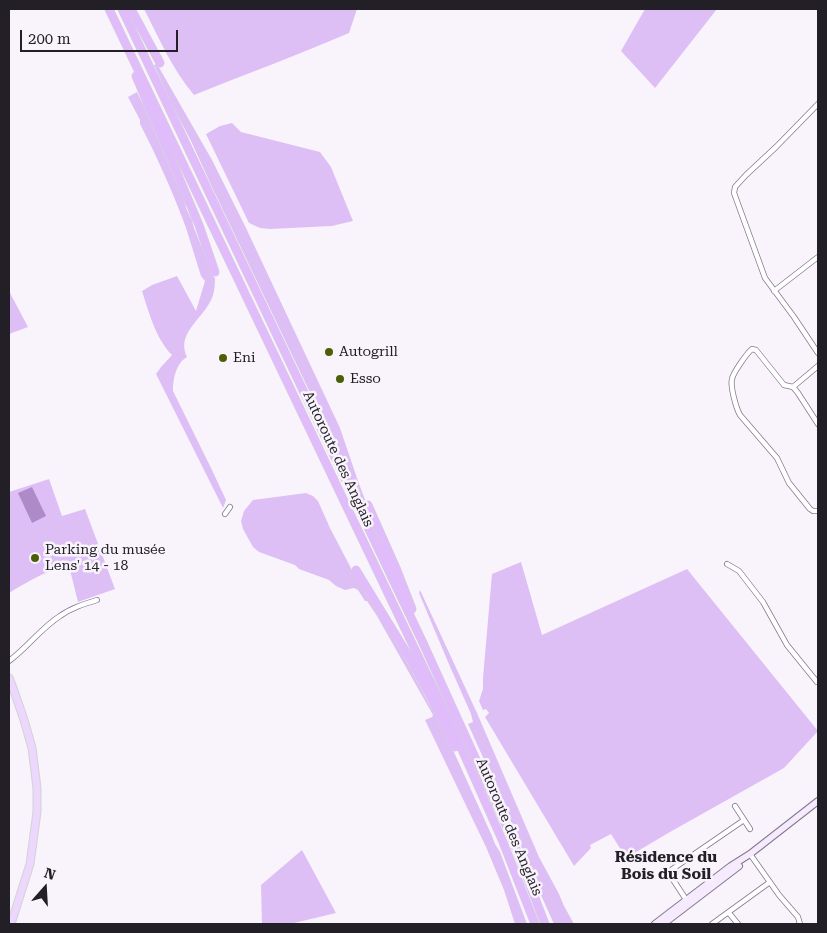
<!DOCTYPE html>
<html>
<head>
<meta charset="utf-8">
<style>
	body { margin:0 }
	#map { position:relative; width:827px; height:933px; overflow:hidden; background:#f9f4fc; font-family:"Roboto Serif",serif }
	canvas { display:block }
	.frame { position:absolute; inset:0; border:10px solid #231f26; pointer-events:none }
	.north { position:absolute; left:20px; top:863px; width:50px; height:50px; -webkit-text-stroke:4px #f9f4fc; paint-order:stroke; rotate:19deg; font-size:14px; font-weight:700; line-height:20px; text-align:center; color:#231f26 }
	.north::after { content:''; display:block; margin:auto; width:18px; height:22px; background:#231f26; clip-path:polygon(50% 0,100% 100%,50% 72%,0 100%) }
	.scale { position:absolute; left:20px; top:30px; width:158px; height:22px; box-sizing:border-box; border:2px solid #231f26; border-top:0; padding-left:6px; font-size:15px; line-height:18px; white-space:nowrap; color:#231f26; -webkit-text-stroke:4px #f9f4fc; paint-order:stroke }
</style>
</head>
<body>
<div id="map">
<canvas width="827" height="933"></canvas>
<div class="frame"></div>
<div class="north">N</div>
<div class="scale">200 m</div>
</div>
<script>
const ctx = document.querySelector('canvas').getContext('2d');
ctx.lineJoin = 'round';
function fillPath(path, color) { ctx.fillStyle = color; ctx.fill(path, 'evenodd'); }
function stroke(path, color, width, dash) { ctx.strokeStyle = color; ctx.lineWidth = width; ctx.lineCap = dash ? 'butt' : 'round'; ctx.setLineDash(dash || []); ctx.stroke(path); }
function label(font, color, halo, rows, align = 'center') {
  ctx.font = font + ' "Roboto Serif",serif'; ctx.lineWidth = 5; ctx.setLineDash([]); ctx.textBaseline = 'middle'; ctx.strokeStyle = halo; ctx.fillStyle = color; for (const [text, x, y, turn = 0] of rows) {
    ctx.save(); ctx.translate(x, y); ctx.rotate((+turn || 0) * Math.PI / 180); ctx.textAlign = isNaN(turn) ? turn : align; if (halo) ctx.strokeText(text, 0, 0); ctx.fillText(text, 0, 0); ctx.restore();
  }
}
fillPath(new Path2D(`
	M144,9H357L349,33C298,55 246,74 194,95C172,69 159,38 144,9Z
	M645,9H717L655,88L621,51Z
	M157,64L212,160L246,228L340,428L358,481L373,521L370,522L324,422L211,185L191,141L172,105L154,65Z
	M137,92L144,106L178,186L184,198L186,208L192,220L194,228L215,279C215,286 214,296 210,302C201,320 176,334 187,357C176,363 173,379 173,391L212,470L226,500L223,508L156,374L161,367L172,355C156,339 149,313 142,291L152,285L177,276L196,311L205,281L201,276C196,260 191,244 186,228C173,192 157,157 140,124V120L128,97Z
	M232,123L241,132L320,152L331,167L353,221L332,226L270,229L260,228L249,223L206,134L220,126Z
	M9,291L28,327L9,334Z
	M49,479L62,516L85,509L115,589L78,602L70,570L67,567C50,568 24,584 9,593V492Z
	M306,493L313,496L318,501L330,528L353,572L399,647L453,750L492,836L495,844L500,852L527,924H515L504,890L486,847L425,720L432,717L433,715L377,616L367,601H365L358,590L354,588L345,590L336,586L329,580L299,569L295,565L259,552L253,547L243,529L241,521L244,511L253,500Z
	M521,562L542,635L687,569L818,731L784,768L670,832L626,858L611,834L590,845L591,848L574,866L485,717L489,713L486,709L483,710L479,701L483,689V678L492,574Z
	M420,590L477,713L539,857L559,894L564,906L574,924H554L540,893L503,802L468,724L473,722L471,714L448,662L419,593Z
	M302,850L336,913L290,924H262L261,885Z`), '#ddbff5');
fillPath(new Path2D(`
	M32,487L46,516L32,523L18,493Z`), '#af8ac9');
const minor = new Path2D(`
	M818,104L776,147L746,175L735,187L734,193L765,278L794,317L818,353
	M774,291L818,257
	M793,387L784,385L756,350L752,349C747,353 733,373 732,379C730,386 736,408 740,415L777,458L789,483L810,509L813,511H818
	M793,387L798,393L818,424
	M793,387L818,366
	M225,514L230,507
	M727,564L739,571L763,602L787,645L817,682H818
	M9,661C27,648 41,628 60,616C71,608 84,604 97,600
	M735,806L750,829
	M750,854L779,895L798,917L800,924
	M687,901L670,875L671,870L744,820
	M729,913L738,924
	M712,924L770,882`);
const secondary = new Path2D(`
	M655,924L731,866L750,854L818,801
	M663,924L739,866`);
const primary = new Path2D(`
	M9,678L13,688L24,720L32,748L37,788V812L30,864L11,924`);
const motorway = new Path2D(`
	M109,9L451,725L503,842L535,924
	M122,9L423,643L513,841L545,924
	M131,9L160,63
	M136,76L199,225L215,272
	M368,505L396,568L412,609
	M356,570L408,655L429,694L455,747`);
stroke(minor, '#847a8c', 6);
stroke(secondary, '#847a8c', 8);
stroke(primary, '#d3d2d4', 9);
stroke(motorway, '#d3d2d4', 9);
stroke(minor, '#fff', 4.5);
stroke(secondary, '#f6ebfe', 6);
stroke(primary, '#ecd7fd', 7);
stroke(motorway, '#e0bcfb', 8);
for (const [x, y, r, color] of [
	[329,352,5,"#4c5f06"],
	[223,358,5,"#4c5f06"],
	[340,379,5,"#4c5f06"],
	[35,558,5,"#4c5f06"]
]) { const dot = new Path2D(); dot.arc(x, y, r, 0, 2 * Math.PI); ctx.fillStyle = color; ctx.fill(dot); stroke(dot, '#f9f4fc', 2); }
label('14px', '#231f26', '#f9f4fc', [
	["Autogrill",339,352],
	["Eni",233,358],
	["Esso",350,379],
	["Parking du musée",45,550],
	["Lens' 14 - 18",45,566]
], 'left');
label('14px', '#231f26', '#f9f4fc', [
	["Autoroute des Anglais",338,459,65],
	["Autoroute des Anglais",509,827,67]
]);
label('bold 15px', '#231f26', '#f9f4fc', [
	["Résidence du",666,858],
	["Bois du Soil",666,875]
]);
</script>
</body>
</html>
